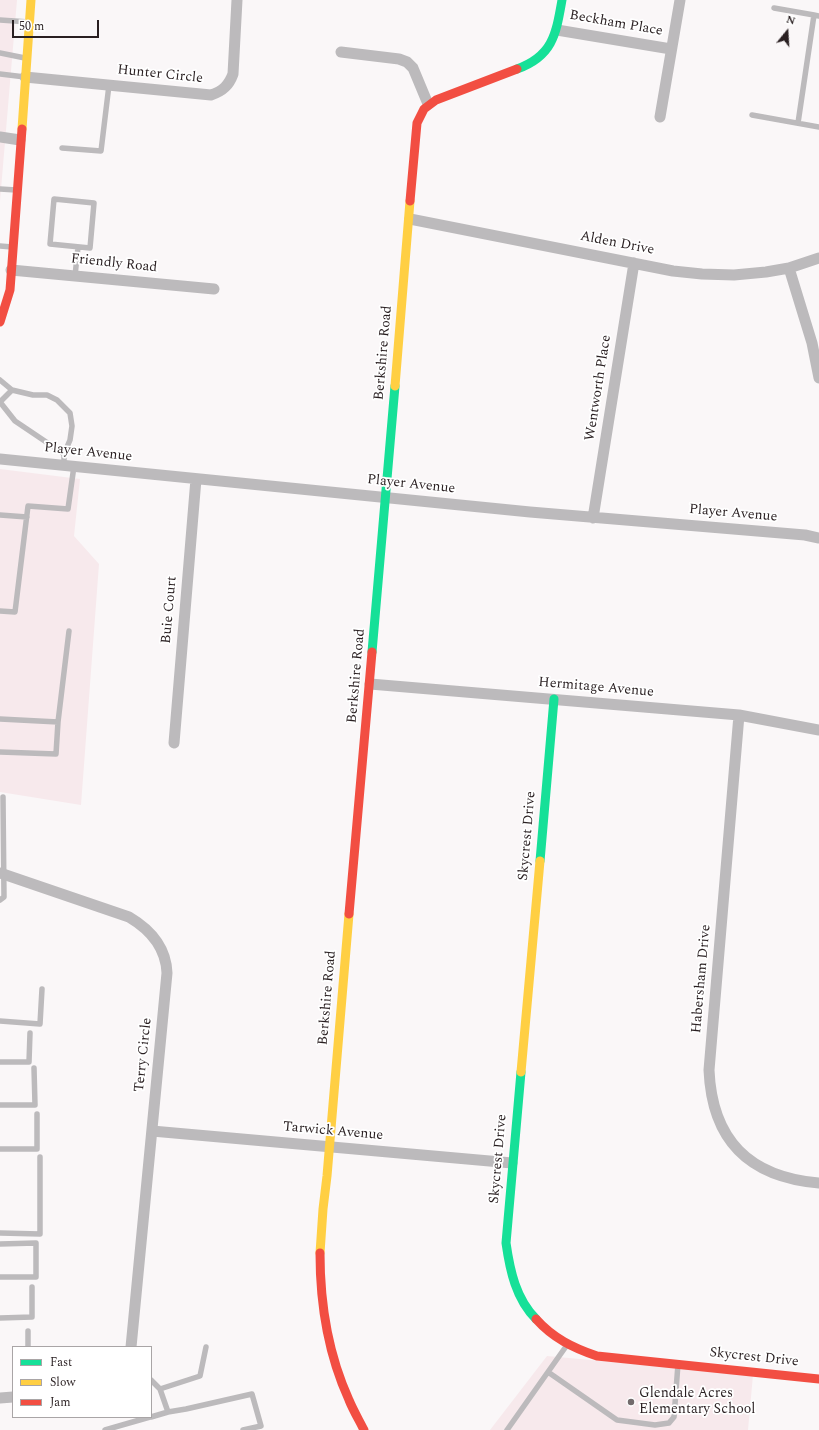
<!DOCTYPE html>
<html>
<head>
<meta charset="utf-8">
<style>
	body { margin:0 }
	#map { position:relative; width:819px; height:1430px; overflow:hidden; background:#faf7f8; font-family:Spectral,serif }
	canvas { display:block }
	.legend { position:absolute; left:12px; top:1346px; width:140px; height:72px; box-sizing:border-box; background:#fff; border:1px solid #a9a5a6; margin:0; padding:5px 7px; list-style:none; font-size:12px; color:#291f21 }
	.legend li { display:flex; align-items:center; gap:8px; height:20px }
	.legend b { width:20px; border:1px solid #a9a5a6 }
	.north { position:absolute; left:767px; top:12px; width:40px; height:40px; -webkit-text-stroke:3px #fff; paint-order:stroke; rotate:18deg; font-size:11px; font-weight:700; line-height:16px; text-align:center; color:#291f21 }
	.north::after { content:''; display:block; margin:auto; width:14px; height:18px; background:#291f21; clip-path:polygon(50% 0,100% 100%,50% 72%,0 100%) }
	.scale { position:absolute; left:12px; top:20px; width:87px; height:18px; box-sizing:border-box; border:2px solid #291f21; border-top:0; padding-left:5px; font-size:12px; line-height:14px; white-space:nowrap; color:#291f21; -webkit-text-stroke:3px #fff; paint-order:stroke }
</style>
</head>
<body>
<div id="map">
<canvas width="819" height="1430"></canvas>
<ul class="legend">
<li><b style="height:5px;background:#16e098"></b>Fast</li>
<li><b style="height:5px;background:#ffcf43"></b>Slow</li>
<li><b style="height:5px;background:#f24e42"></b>Jam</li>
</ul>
<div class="north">N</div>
<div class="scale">50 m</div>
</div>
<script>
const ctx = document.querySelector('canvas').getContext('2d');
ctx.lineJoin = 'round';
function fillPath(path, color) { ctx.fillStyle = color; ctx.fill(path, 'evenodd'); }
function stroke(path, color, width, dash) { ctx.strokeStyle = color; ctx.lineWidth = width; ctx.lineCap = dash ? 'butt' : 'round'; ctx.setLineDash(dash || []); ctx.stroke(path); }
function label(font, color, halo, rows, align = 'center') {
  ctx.font = font + ' Spectral,serif'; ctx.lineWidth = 3.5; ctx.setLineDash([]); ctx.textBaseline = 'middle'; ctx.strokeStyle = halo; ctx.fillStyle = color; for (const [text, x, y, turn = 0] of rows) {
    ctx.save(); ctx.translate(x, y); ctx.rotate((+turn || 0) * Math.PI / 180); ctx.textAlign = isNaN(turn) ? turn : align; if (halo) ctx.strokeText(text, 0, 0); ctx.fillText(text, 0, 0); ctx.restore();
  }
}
fillPath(new Path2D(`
	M0,0H17L0,201Z
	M0,469L80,479L74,536L99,564L81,805L0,792Z
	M547,1356L753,1375L748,1430H490Z`), '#f7e9ec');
stroke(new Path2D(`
	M774,8L814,15
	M0,20L29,22
	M0,53L25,58
	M0,74L25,77
	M752,115L819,127
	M798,123L814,15L819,16
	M62,148L101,151L109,85
	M0,189L16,190
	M54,199L94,203L90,248L50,244Z
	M0,246L12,247
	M75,276L78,247
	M0,380L12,390L33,395H47L57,400L70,413L72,426L70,440L64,454
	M12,390L0,402L15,421L64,454V465
	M0,515L27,517
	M0,611L15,612L28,506L68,509L74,466
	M0,719L58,722L56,754L0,752
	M58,722L69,631
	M0,900L4,897L3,797
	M0,1021L40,1024L42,989
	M0,1062H29L30,1033
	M0,1105H35L34,1068
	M0,1149H37V1114
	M0,1233L40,1234V1157
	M0,1244L36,1243V1277H0
	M0,1318L32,1317V1287
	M28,1347V1331
	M548,1372L617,1420L655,1425L669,1423L674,1417L678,1364
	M151,1380L160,1389L168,1412
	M160,1389L200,1376L206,1347
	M151,1417L168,1412L186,1409L252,1394L261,1426L243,1430
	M105,1430L150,1417
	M507,1430L567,1345`), '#bcbabc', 5.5);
stroke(new Path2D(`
	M557,30L671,49
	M341,52L399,59L407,62L413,68L428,104
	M25,77L211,95C223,91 229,85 233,74L237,0
	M660,117L680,0
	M0,137L20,140
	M410,219L673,271L702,274L734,275L766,272L789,268L819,258
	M789,268L812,343L819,378
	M11,270L214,289
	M0,459L530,512L805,535L819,538
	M593,518L634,263
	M370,684L739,715L819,730
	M739,715L709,1070C712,1140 749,1177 819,1183
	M174,743L196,479
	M0,873L129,917C151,930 166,947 167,973L131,1347
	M152,1131L512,1163
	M0,1398L13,1397`), '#bcbabc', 11);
stroke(new Path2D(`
	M517,69C553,56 556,34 562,0
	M372,652L395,386
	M540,861L554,699
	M521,1072L506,1243C510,1271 516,1299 536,1319`), '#16e098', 9);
stroke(new Path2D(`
	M22,129L31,0
	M395,386L410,201
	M521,1072L540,861
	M320,1253L323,1209L327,1176L349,914`), '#ffcf43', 9);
stroke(new Path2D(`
	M410,201L417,123L424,109L436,100L517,69
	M0,322L10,290L22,129
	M349,914L372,652
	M320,1253C320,1304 328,1354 349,1400C353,1410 359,1420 364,1430
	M536,1319C553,1338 573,1348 597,1356L819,1379`), '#f24e42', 9);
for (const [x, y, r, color] of [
	[631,1402,4,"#726b6c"]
]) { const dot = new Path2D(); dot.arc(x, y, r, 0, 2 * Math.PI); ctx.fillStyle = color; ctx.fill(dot); stroke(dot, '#fff', 1.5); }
label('14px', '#291f21', '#fff', [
	["Beckham Place",616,24,10],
	["Hunter Circle",160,75,6],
	["Alden Drive",617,244,11],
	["Friendly Road",114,264,6],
	["Berkshire Road",384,353,-85],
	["Wentworth Place",599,388,-81],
	["Player Avenue",88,453,6],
	["Player Avenue",411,485,6],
	["Player Avenue",733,514,5],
	["Buie Court",170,610,-85],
	["Berkshire Road",357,676,-85],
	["Hermitage Avenue",596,688,5],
	["Skycrest Drive",528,836,-85],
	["Habersham Drive",702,979,-85],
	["Berkshire Road",328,998,-85],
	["Terry Circle",144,1055,-84],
	["Tarwick Avenue",333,1132,5],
	["Skycrest Drive",499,1159,-85],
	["Skycrest Drive",754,1358,6]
]);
label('14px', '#291f21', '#fff', [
	["Glendale Acres",639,1394],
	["Elementary School",639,1410]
], 'left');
</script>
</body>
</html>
